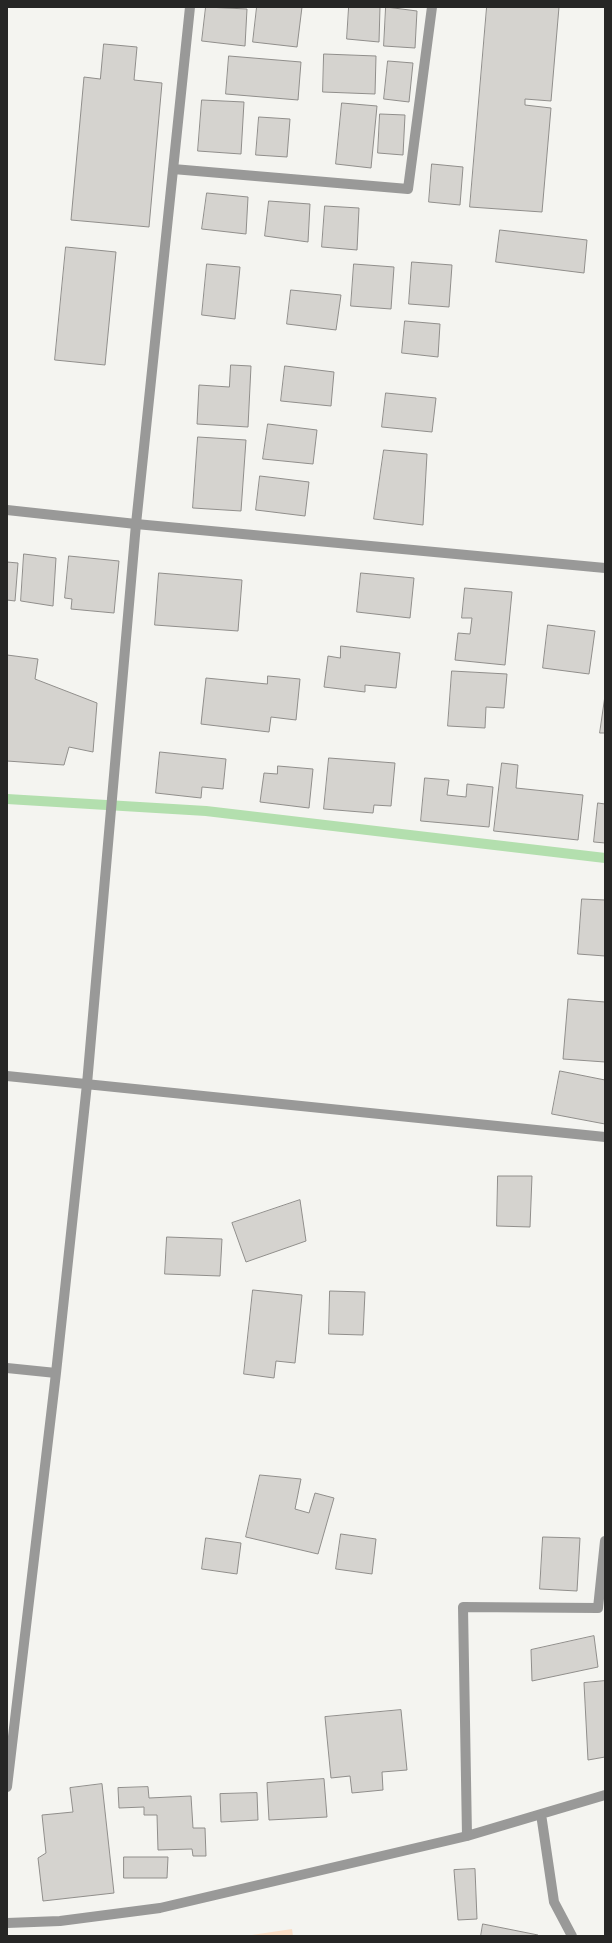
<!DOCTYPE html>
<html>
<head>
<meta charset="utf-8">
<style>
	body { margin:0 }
	#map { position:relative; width:612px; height:1943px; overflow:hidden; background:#f4f4f0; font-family:Ubuntu,sans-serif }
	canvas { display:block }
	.frame { position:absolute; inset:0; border:8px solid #262625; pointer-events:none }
</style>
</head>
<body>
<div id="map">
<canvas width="612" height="1943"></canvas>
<div class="frame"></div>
</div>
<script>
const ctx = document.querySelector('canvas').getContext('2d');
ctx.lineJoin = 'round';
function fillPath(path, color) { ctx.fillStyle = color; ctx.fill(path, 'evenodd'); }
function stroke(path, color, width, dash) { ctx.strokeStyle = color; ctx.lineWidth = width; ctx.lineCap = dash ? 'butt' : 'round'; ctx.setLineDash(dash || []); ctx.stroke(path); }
fillPath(new Path2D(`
	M292,1929L293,1936H245Z`), '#fbdfc7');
stroke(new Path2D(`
	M7,799L206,811L605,858`), '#b3dfae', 10);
const building = new Path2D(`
	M206,7L247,9L245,46L202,41Z
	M257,7H302L297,47L253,42Z
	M349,7H380L379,42L347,39Z
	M386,7L417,11L415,48L384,46Z
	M487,7H559L551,101L525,99V105L551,108L542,212L470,207Z
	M104,44L137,47L134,80L162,83L149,227L71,220L84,77L100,79Z
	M324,54L376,56L375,94L323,92Z
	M229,56L301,62L298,100L226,94Z
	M388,61L413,63L409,102L384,99Z
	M202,100L244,102L241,154L198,151Z
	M342,103L377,106L371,168L336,164Z
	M380,114L405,115L403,155L378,153Z
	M259,117L290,119L287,157L256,155Z
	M432,164L463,167L460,205L429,202Z
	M207,193L248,197L246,234L202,229Z
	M269,201L310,204L308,242L265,236Z
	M325,206L359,208L357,250L322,247Z
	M500,230L587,240L584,273L496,262Z
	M66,247L116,252L105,365L55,360Z
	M412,262L452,265L449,307L409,304Z
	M207,264L240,267L235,319L202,315Z
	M354,264L394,267L391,309L351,306Z
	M291,290L341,295L336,330L287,324Z
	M405,321L440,324L438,357L402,353Z
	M231,365L251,366L248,427L197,424L199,385L229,387Z
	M285,366L334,372L331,406L281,401Z
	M386,393L436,398L432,432L382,427Z
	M268,424L317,430L313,464L263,459Z
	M198,437L246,440L241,511L193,508Z
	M384,450L427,454L423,525L374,519Z
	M260,476L309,482L305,516L256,510Z
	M24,554L56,558L53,606L21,601Z
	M69,556L119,561L114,613L71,609L72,599L65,598Z
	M7,562L18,563L15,601L7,600Z
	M159,573L242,580L238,631L155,625Z
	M361,573L414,578L410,618L357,612Z
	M465,588L512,592L505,665L455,660L458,633L470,634L472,618H462Z
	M548,625L595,631L589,674L543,668Z
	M341,646L400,653L396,688L365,685V692L324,687L328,656L340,658Z
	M7,655L38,659L35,679L97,703L93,752L69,747L64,765L7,761Z
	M452,671L507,674L504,708L486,707L485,728L448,726Z
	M268,676L300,679L296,720L271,717L269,732L201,724L206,678L267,684Z
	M605,696V733H600Z
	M160,752L226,759L223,789L202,787L201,798L156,793Z
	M329,758L395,763L391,806L374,805L373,813L324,809Z
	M502,763L518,765L516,788L583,795L578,840L494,831Z
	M278,766L313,769L309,808L260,802L264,773L277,774Z
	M425,778L449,780L447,795L466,797L467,784L493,787L489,827L421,821Z
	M598,803L605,804V843L594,842Z
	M582,899L605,900V956L578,954Z
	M605,998V1062L563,1059L568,999L605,1002Z
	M560,1071L605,1080V1124L552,1114Z
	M498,1176H532L530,1227L497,1226Z
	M300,1200L306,1241L246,1262L232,1223Z
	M167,1237L222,1239L220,1276L165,1274Z
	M253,1290L302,1295L295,1363L276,1361L274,1378L244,1374Z
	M330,1291L365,1292L363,1335L329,1334Z
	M260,1475L301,1479L295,1509L309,1513L315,1493L334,1498L318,1554L246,1537Z
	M341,1534L376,1539L372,1574L336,1569Z
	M543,1537L580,1538L577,1591L540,1589Z
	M206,1538L241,1543L237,1574L202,1569Z
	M594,1636L598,1667L532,1681L531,1650Z
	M605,1681V1757L588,1760L584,1683Z
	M401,1710L407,1770L382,1772L383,1790L352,1793L350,1776L331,1778L325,1717Z
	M324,1779L327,1817L269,1820L267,1783Z
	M102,1784L114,1893L43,1901L38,1858L46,1853L42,1815L73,1812L70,1788Z
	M148,1787L149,1798L191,1796L193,1828H205L206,1856H193L192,1849L158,1850L157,1815H144V1807L119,1808L118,1788Z
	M257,1793L258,1820L221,1822L220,1794Z
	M124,1857H168L167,1878H124Z
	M475,1869L477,1919L458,1920L454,1870Z
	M483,1924L538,1935V1936H481Z`);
fillPath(building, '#d5d3cf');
stroke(building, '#908e8b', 1);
stroke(new Path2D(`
	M173,169L408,189L432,7
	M7,510L136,524L605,568
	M7,1076L605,1137
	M7,1368L56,1373
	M7,1787L56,1373L87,1084L136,524L190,7
	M541,1814L554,1902L572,1936
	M467,1836L463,1607L598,1608L605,1541
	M7,1923L60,1921L160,1908L467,1836L605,1795`), '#999998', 10);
</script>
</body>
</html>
